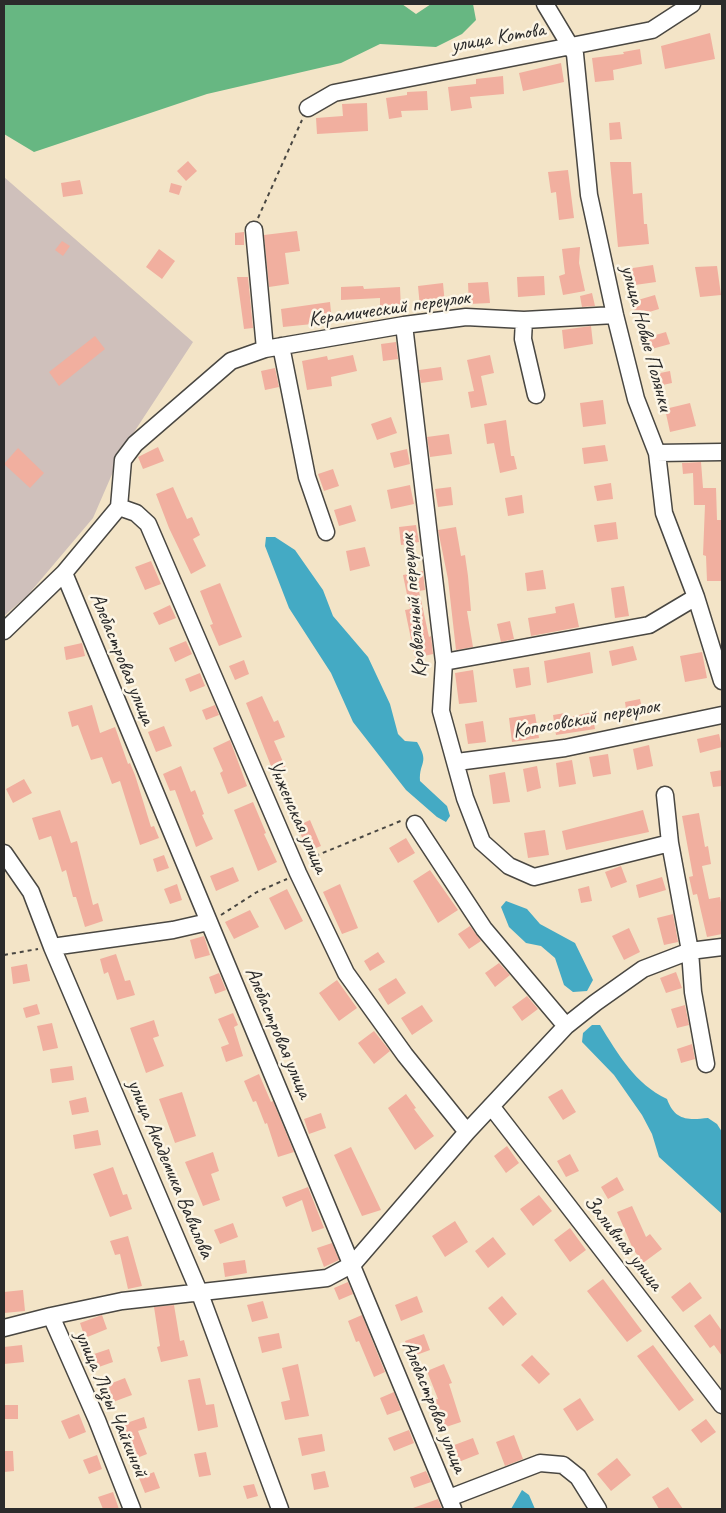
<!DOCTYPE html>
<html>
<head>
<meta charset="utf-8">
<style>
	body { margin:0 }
	#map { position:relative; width:726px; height:1513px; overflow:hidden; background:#f3e4c7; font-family:Caveat,sans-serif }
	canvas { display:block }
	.frame { position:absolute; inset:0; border:5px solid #2b2b2b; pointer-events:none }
</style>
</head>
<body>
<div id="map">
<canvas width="726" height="1513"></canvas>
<div class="frame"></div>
</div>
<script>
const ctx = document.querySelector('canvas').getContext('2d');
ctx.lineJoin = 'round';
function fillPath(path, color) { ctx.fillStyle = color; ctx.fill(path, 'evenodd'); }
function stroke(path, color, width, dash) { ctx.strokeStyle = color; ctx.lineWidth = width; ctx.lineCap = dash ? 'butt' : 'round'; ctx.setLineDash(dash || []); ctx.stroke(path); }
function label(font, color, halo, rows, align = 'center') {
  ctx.font = font + ' Caveat,sans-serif'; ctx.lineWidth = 5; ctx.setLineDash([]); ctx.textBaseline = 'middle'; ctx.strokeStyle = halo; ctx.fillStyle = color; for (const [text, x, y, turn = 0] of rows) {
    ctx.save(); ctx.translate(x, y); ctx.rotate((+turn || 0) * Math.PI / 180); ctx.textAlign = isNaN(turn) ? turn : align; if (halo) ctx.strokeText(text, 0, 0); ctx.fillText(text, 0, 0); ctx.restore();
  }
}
fillPath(new Path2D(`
	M4,177L193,342L123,449L93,518L27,596L4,616Z`), '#cfc0bb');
fillPath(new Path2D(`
	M4,4H402L416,14L431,4H473L476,20L462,34L436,47L380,44L341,63L207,94L34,152L4,134Z`), '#67b782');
fillPath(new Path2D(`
	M266,537H275L295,550L323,590L333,616L368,657L390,704L398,734L405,741L417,742C430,764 419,761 420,781L447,806L450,816L446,822L437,817L406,790L353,722L331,673L289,608L265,546Z
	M506,901L527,909L540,924L575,943L593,980L587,991L573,992L564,985L555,958L541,946L526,943L509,927L501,907Z
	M592,1025H600C618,1054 635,1084 667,1099C675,1121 688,1120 708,1118L717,1124L722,1132V1214L659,1157L652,1134L642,1115L614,1075L582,1042L583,1033Z
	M522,1490L529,1495L535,1509H511Z`), '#44aac4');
fillPath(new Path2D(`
	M710,33L715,59L665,69L661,46Z
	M640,49L642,64L613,70L614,80L595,82L592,58L624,54L623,52Z
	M561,63L564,82L523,91L519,73Z
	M503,76L504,94L470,97L472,108L451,111L448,87L476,84V79Z
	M427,91L428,110L401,111L402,117L389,119L386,98L407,95V92Z
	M367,103L368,131L317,134L316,118L343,116L342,104Z
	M620,122L622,139L610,140L609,123Z
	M188,161L197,171L186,181L177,171Z
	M610,162H631L633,194L642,193L644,224H647L649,244L618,247Z
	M568,170L574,218L559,220L556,192L551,193L548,172Z
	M80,180L83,194L63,197L61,183Z
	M171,183L182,186L179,195L169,192Z
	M297,231L300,251L285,253L289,284L269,287L264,235Z
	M244,232V245H235V233Z
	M62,241L70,246L63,256L55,250Z
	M580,247L579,263L585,291L563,295L559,276L565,274L562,249Z
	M159,249L175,261L162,279L146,267Z
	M653,265L656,282L628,286L626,269Z
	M717,266L721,295L700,297L695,267Z
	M544,276L545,295L518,297L517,277Z
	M237,277H248L253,328L244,329Z
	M488,282L490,303L469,304L468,283Z
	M443,283L445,305L420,307L418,286Z
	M363,286L364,289L400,287L401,309L380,310V298L341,300V287Z
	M592,293L595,306L582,307L580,296Z
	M655,295L659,309L636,316L631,302Z
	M330,302L332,322L283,327L281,309Z
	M591,326L593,344L564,349L562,330Z
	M666,332L670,344L648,350L645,338Z
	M95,336L105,349L59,386L49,372Z
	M396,342L398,359L383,361L381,344Z
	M353,355L357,371L331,377L332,386L307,390L302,361L327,356L328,360Z
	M490,355L494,373L481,376L487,405L471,408L468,392L474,391L467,360Z
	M441,367L443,380L421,383L419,370Z
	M275,368L279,387L265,390L261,371Z
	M670,371L672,383L658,386L655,374Z
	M603,400L606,424L583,427L580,403Z
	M690,403L696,426L670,432L665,409Z
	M391,417L397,433L377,440L371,424Z
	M506,420L511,456H514L517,469L500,473L494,443L487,444L484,424Z
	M449,434L452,454L430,457L427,437Z
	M605,445L608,461L584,464L582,448Z
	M158,447L164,461L143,469L138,457Z
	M18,448L44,473L30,488L4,464Z
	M407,449L410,464L394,468L390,453Z
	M701,462L703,488H716L717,520H722V581H707L706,556L703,555L705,505H694L693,473L683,474L682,463Z
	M333,469L339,486L324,491L318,474Z
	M611,483L613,499L597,501L594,486Z
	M410,485L414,504L391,509L387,490Z
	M173,487L187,519L192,517L200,535L193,539L206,566L191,574L169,528L156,494Z
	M451,487L453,505L438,507L435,489Z
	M522,495L524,513L508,516L505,498Z
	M351,505L356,521L339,526L334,510Z
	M616,522L618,539L597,542L594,525Z
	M416,525L419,542L401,545L399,527Z
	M456,527L461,556L465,555L468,576L471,611H467L473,647L456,650L448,579L438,530Z
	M365,547L370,566L350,571L346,551Z
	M151,561L161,584L145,590L135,567Z
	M543,570L546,589L527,591L525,573Z
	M423,571L425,590L419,591L429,637L431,636L433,654L415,658L405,610L410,609L403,575Z
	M220,583L242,637L219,646L210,625L213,624L200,591Z
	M624,586L629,616L615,618L611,588Z
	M574,603L579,627L531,636L528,618L556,613L555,607Z
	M170,605L176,618L159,625L153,613Z
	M510,621L514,639L501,642L497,624Z
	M186,641L192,654L175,662L169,648Z
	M82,643L85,656L66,660L64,647Z
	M633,646L637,660L612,666L609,651Z
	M590,652L593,673L547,683L544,661Z
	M702,652L707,678L685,682L680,656Z
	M244,660L249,674L235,680L229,666Z
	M529,667L531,685L516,688L513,669Z
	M473,670L477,702L459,704L455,673Z
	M200,673L205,686L190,692L185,679Z
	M262,696L274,722L278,720L285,737L274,741L287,771L275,776L246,703Z
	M640,699L643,713L627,716L625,702Z
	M92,705L100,733L115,727L128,764L130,763L135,775L151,827L154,826L159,838L140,845L120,781L112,784L102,757L91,760L78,725L72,727L68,712Z
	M215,705L219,715L206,720L202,710Z
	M592,712L595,729L556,735L553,715L565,713L566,718Z
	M535,714L539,738L512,742L509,718Z
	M483,721L486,742L468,744L465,724Z
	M164,726L172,746L156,752L148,732Z
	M719,734L722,747L700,753L697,739Z
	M230,740L247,786L228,794L220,773L223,771L213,748Z
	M649,745L653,766L637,770L633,749Z
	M608,754L611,774L593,777L589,757Z
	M572,760L576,784L559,787L556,763Z
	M181,766L191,792L195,790L204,814L202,815L213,839L196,847L175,790L170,791L163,774Z
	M537,766L541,788L527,792L523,769Z
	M722,770V786L713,787L710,772Z
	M505,772L510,802L493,804L489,775Z
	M24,779L32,793L13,803L6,789Z
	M253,802L266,833L264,834L277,862L258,871L234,810Z
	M60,810L71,843L77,841L93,905L98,903L103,921L85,927L76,897H73L66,870L62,872L51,836L39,840L32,818Z
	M643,810L649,832L566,850L562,831Z
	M699,813L705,847L708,846L711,864L702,866L709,899L720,897L722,908V934L707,937L697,894L693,895L689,877L693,876L682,816Z
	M310,820L321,846L308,851L297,826Z
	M545,830L549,855L528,858L524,833Z
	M406,838L415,853L398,863L389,848Z
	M164,855L169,868L157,872L153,859Z
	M621,866L627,882L611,888L605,872Z
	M233,867L239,881L216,891L210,876Z
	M430,870L458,910L438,923L413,881Z
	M662,877L666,890L639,898L636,885Z
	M177,884L182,900L170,904L164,889Z
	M340,884L358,928L342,934L323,892Z
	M589,886L592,901L581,903L578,889Z
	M287,889L303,921L285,930L269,898Z
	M250,910L259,927L234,939L225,922Z
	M673,914L678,942L664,945L657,918Z
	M470,926L481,941L469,949L458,934Z
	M629,928L640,952L624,960L612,936Z
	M204,936L210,955L195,959L190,940Z
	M378,952L385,962L370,971L364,961Z
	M116,954L125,981L130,980L135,995L117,1000L108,972L104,974L100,959Z
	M499,963L510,975L495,987L485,973Z
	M27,964L30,981L13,984L11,967Z
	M676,972L682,988L666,993L660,978Z
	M219,973L226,990L215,994L209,977Z
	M396,978L406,993L388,1005L378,989Z
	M337,980L357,1008L339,1021L319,993Z
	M527,996L538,1009L522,1021L512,1007Z
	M37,1004L40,1014L26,1018L23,1008Z
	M422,1005L433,1021L412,1035L401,1018Z
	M685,1005L689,1025L677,1028L671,1009Z
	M233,1013L238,1025L234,1027L243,1056L226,1062L221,1047L229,1044L218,1019Z
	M154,1020L159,1036L153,1038L164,1066L146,1073L130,1028Z
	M52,1023L58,1048L43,1051L37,1026Z
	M374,1031L390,1051L374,1064L358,1043Z
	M692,1044L695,1059L681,1063L677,1049Z
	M72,1066L74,1080L52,1083L50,1069Z
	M259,1074L271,1102L273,1101L294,1152L278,1157L267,1123L265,1124L256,1101L253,1102L244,1081Z
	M562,1089L576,1112L563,1120L548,1097Z
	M182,1092L196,1136L175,1143L159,1099Z
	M406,1094L416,1108L414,1109L434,1136L415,1150L388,1108Z
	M86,1097L89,1112L72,1115L69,1101Z
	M321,1113L326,1128L309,1134L304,1119Z
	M98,1130L101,1145L75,1149L73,1135Z
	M507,1146L519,1163L506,1173L494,1156Z
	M351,1147L381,1210L362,1216L334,1155Z
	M213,1152L219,1171L211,1174L220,1200L203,1206L185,1162Z
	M570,1154L579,1171L566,1177L557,1161Z
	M113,1167L123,1195L127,1194L132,1209L110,1217L93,1174Z
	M617,1177L624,1190L608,1199L601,1187Z
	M308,1187L324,1228L312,1232L302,1200L286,1207L282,1197Z
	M539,1195L552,1211L533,1226L520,1209Z
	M632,1206L646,1237L650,1234L662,1249L643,1263L633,1249L617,1212Z
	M455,1221L468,1242L445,1257L432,1236Z
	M233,1223L238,1237L220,1244L214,1230Z
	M570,1228L586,1250L570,1262L554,1240Z
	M128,1236L142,1286L128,1289L120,1254L115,1255L110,1241Z
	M493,1237L506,1254L488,1268L475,1251Z
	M332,1243L339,1260L324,1267L317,1248Z
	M245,1260L247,1273L225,1277L223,1263Z
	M603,1279L642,1331L627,1342L587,1291Z
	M348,1282L353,1294L339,1300L334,1288Z
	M690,1282L702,1298L683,1312L671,1297Z
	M23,1290L25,1311L4,1313V1292Z
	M417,1296L423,1312L401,1321L395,1305Z
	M502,1296L517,1314L503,1326L488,1308Z
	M263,1301L268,1318L252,1322L247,1305Z
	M174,1305L180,1341L184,1340L188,1356L161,1362L157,1347L160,1346L154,1307Z
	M710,1314L722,1331V1356L714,1345L710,1348L694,1326Z
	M102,1315L107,1329L85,1338L80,1323Z
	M362,1315L385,1372L374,1377L359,1341L356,1342L348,1321Z
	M279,1333L282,1348L262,1353L258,1337Z
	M424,1334L430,1350L411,1357L405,1341Z
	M22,1345L24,1362L4,1364V1347Z
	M653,1345L694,1400L679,1411L637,1356Z
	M109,1349L113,1362L96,1368L91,1355Z
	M532,1355L550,1374L539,1384L521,1365Z
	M298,1364L309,1416L285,1420L281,1402L290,1400L282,1368Z
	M444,1364L452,1383L449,1384L461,1422L443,1428L434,1400L438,1399L427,1371Z
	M125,1378L132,1395L113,1402L107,1385Z
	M200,1378L206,1405L214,1404L218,1427L198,1431L188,1380Z
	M394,1392L401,1410L387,1415L380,1398Z
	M580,1398L594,1420L577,1431L563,1409Z
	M4,1405H18V1419H4Z
	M79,1414L86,1432L69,1439L61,1421Z
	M144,1417L147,1428L138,1431L147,1454L132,1460L118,1426Z
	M706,1419L716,1432L701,1443L691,1430Z
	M409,1430L414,1443L394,1451L388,1438Z
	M322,1434L325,1451L302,1456L298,1438Z
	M514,1435L523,1459L505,1466L496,1442Z
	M473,1438L479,1454L456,1463L449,1447Z
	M4,1451H13L14,1471L4,1472Z
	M206,1452L211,1475L199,1477L194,1454Z
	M97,1455L102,1469L89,1474L83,1460Z
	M617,1458L631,1475L611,1491L597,1474Z
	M325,1471L329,1487L314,1490L311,1474Z
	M426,1471L431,1482L414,1488L410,1477Z
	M154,1472L160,1488L145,1493L139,1478Z
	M254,1484L258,1496L247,1499L243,1486Z
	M668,1487L683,1509H659L652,1497Z
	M113,1492L119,1509H103L98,1497Z
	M438,1499L442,1509H413V1508Z`), '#f1af9f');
const minor = new Path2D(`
	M545,4L575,54L589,195L615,315L636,399L657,453L664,513L696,597L722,681
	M308,108L334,93L652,30L692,4
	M254,230L265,349
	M524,320L523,339L536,395
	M404,325L444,662L441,711L465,798L482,842L509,866L534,877L670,843
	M281,346L307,477L326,532
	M657,453L722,452
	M119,507L136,513L148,524L298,873L346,973L405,1055L467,1132
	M64,573L453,1509
	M4,631L64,573L119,507L123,460L135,444L231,361L265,349L404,325L466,317L524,320L615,315
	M444,662L649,625L696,597
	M457,762L565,748L722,715
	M665,795L670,843L690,951L693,992L706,1064
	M415,824L484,929L566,1026
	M4,853L31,892L52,947L200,1294L280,1509
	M52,947L173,930L208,922
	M491,1106L722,1405
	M51,1316L97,1420L132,1509
	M4,1328L51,1316L122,1301L327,1278L353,1264L467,1132L566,1026L595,1003L643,969L690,951L722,947
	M449,1498L540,1463L563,1465L578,1477L598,1509`);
stroke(minor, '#494742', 19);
stroke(new Path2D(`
	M258,218L302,120
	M308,859L403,820
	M221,915L257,892L287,879
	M4,955L38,949`), '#494742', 2, [4, 4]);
stroke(minor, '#fff', 16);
label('21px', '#2b2b2b', '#fcf5e5', [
	["улица Котова",498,38,-10],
	["Керамический переулок",389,309,-8],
	["улица Новые Полянки",646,338,75],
	["Кровельный переулок",414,606,-95],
	["Алебастровая улица",122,659,68],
	["Копосовский переулок",586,719,-10],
	["Унженская улица",297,817,66],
	["Алебастровая улица",278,1033,67],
	["улица Академика Вавилова",170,1169,67],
	["Заливная улица",623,1243,52],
	["улица Лизы Чайкиной",111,1404,67],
	["Алебастровая улица",434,1407,68]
]);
</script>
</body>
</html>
